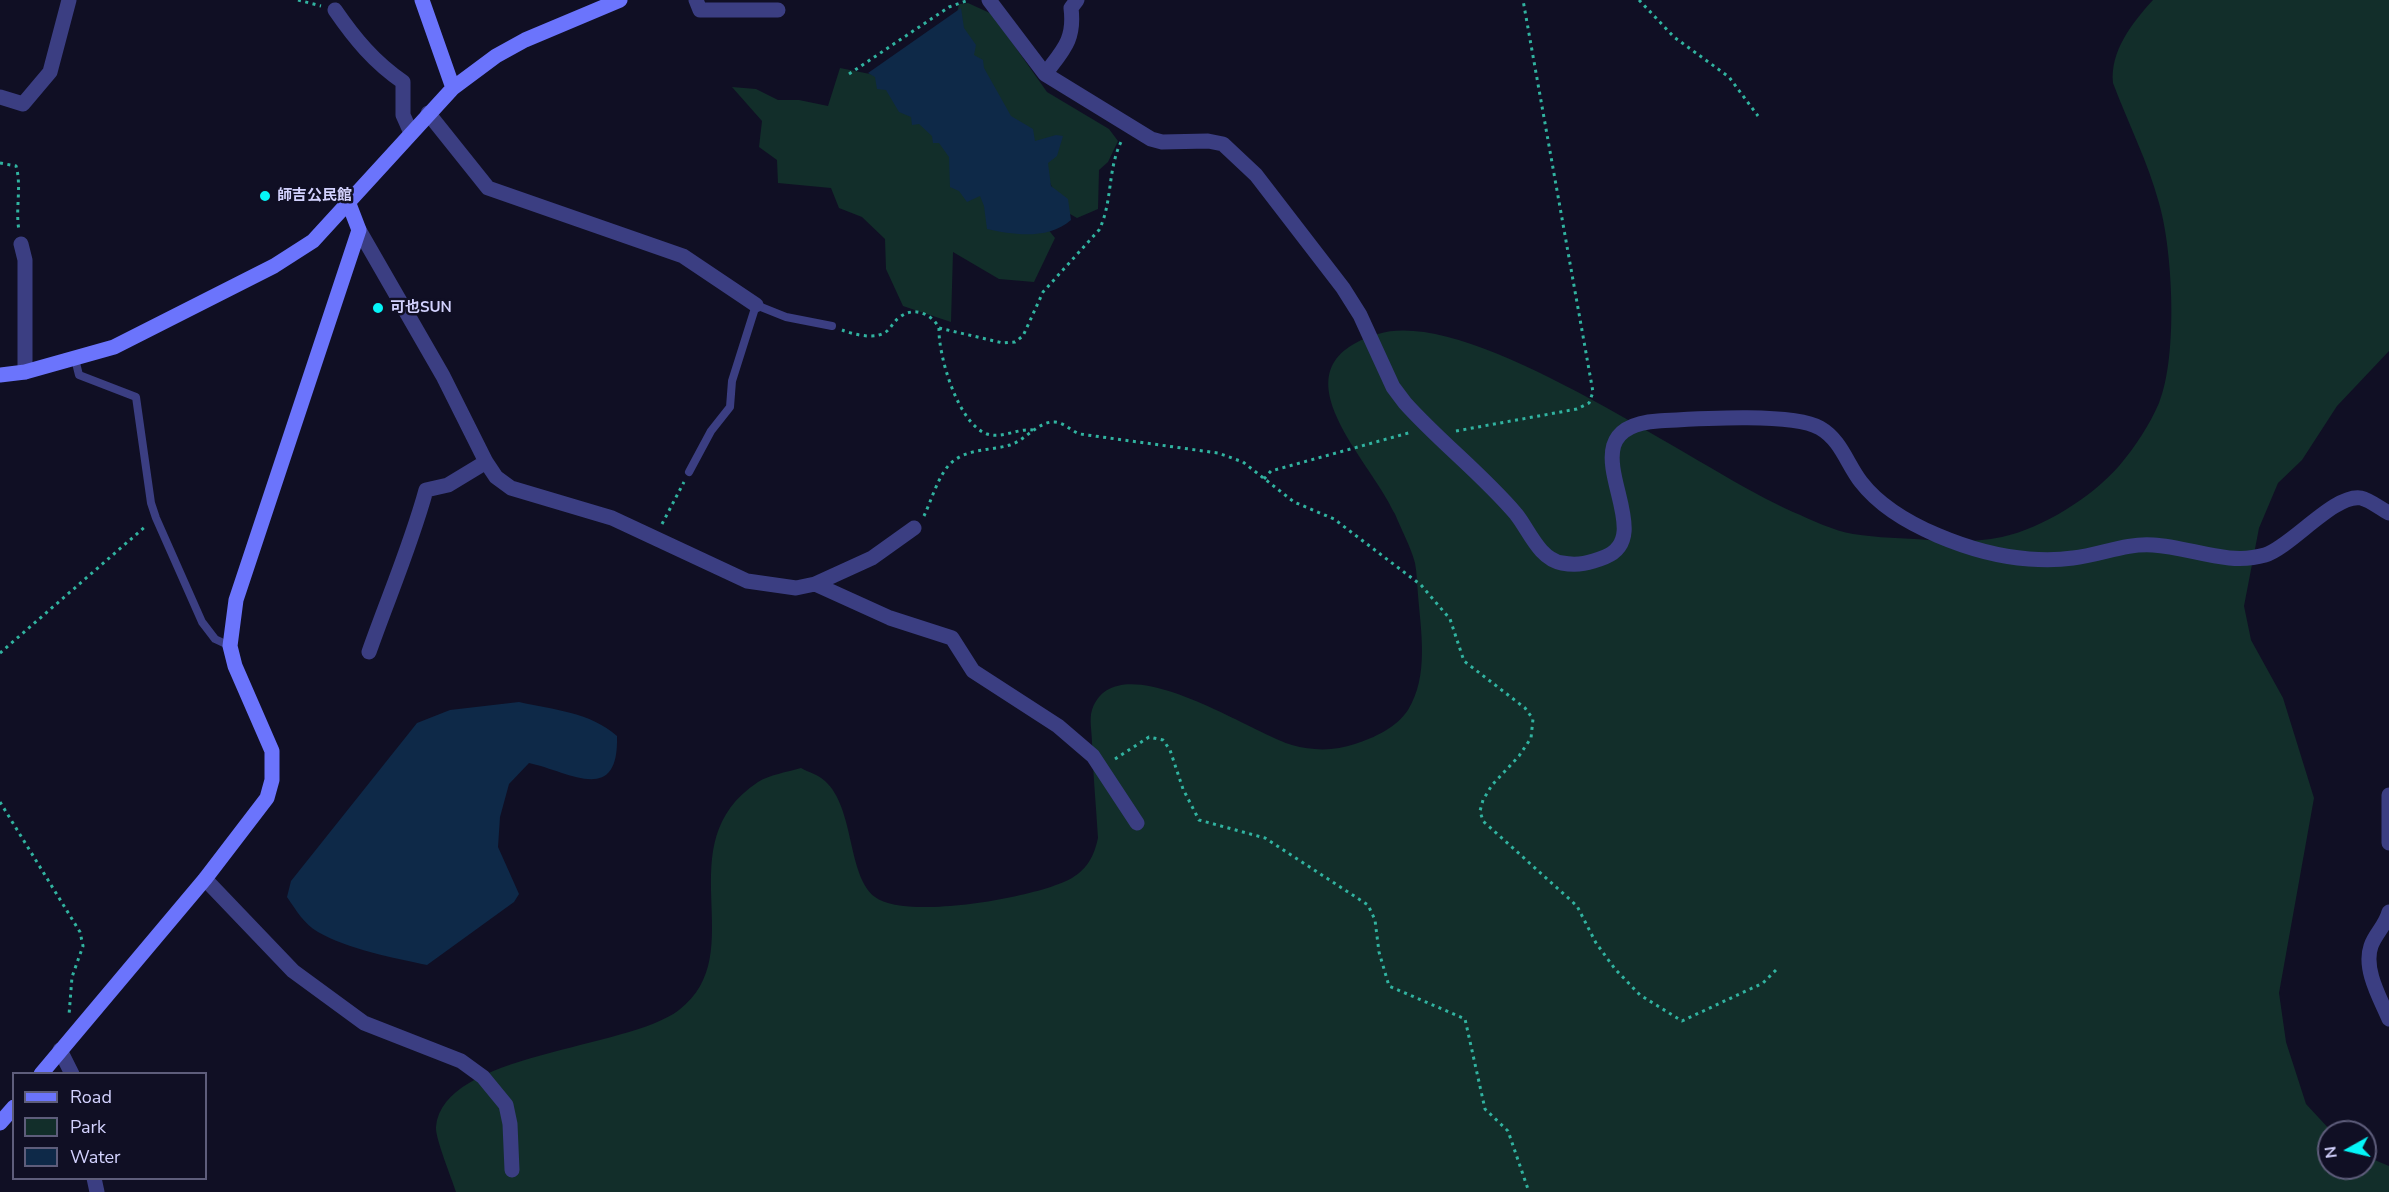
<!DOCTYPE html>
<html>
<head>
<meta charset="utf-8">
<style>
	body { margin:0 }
	#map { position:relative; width:2389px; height:1192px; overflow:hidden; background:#100f24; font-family:"Nunito Sans",sans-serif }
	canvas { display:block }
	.legend { position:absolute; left:12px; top:1072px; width:195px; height:108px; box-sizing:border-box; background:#100f24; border:2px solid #5e5d7b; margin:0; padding:8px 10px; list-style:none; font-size:18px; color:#d3d2fe }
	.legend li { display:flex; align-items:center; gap:12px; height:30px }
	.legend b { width:30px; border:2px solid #5e5d7b }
	.north { position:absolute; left:2317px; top:1120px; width:60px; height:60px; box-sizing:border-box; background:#100f24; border:2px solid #5e5d7b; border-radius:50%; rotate:262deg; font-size:16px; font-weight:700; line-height:24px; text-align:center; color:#d3d2fe }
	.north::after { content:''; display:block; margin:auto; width:21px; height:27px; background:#05f5f8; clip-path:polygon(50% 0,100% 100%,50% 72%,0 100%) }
</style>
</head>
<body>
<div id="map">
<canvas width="2389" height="1192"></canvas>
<ul class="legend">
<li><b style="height:8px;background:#6b74fc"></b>Road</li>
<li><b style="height:16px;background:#122e2a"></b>Park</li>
<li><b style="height:16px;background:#0e2948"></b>Water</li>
</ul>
<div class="north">N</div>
</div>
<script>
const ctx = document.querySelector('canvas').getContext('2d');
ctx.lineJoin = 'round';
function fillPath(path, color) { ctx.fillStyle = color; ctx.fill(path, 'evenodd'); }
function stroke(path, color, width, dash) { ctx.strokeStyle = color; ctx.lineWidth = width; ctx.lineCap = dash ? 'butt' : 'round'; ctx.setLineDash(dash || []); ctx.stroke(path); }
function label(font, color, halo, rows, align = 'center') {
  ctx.font = font + ' "Nunito Sans","Noto Sans JP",sans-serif'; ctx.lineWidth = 5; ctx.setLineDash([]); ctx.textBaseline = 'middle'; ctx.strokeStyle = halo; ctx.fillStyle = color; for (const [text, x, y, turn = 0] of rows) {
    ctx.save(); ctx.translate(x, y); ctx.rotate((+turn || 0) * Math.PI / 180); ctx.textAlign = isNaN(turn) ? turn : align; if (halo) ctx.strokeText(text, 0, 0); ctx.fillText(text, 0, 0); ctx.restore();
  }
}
fillPath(new Path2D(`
	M2153,0H2389V351L2337,406L2302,460L2278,483L2259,528L2244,606L2251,640L2283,698L2314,798L2279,993L2286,1042L2306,1104L2332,1132H2329V1168H2365V1156L2389,1166V1192H456C452,1179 435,1138 436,1127C443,1052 627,1050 679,1010C754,953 664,844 758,782C769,775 787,772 801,768C808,772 819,775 825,781C855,808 847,876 875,897C905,921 1040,897 1072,878C1088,868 1094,856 1098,838C1096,806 1093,774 1092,742C1092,733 1089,719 1092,710C1116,640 1252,734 1292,745C1313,751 1335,751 1355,744C1374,738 1397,727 1408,710C1429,676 1421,632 1418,595C1417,585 1417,573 1415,563C1411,547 1401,529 1395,514C1370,458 1269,367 1378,334C1474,305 1699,471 1793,512C1812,520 1834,531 1853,534C1878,538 1903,538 1928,540C1952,542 1978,542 2002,537C2043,528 2092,497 2119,466C2135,447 2149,426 2159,403C2178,357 2173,251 2159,203C2148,162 2128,123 2113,83C2110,51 2132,23 2153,0Z
	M968,3L992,14L1047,92L1109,129L1118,141L1108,162L1099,170L1098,209L1077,218L1063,210L1031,143L988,89L956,18L959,4Z
	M840,68L885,77L1043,223L1055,238L1034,282L999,279L953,252L951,322L903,306L886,269L885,239L862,217L839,208L831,188L778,183L777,160L759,147L762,121L732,87L756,89L778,100H799L828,106Z`), '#122e2a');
fillPath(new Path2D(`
	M961,8L964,28L976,45L974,55L983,60L984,68L1011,116L1033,129L1035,141L1056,135L1063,136L1057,156L1048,163L1051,186L1068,199L1071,220C1048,240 1014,235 987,229L984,206L980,196L967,202L959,191L950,187L949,157L939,143H933L932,136L919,124L912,125L911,117L899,112L886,90L877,89L875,77L868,73Z
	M519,702C554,710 590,712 617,736C619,807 568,771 529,763L509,784L500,817L498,847L519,894L514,902L427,965C394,958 347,949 318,932C304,924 296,910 287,897L291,881L417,723L450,710Z`), '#0e2948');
stroke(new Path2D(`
	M298,0L321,6
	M1639,0L1674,37L1729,77L1758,116
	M849,74L949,7L969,0
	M0,163L16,166C22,187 15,209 19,230
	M939,328C938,355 958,424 987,434C1002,439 1018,428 1033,430
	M842,330C852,334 869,338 879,335C891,332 891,323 900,317C914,306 932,314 939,328L1003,343L1015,342L1023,336L1043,292L1099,230C1113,202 1107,169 1122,140
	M1456,431L1577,409L1589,403L1593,392L1523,0
	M1264,479L1271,471L1412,432
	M924,516C931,501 938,477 949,465C965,448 990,451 1010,445C1026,440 1038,421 1055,422C1065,423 1071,431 1080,434L1218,453L1243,462L1294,502L1334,519L1421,585L1450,619L1464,661L1525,708L1533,719L1531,738L1519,756L1492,785L1483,800L1480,811L1483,821L1577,906L1596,943L1615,969L1640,995L1682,1021L1763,983L1779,967
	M662,524L684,482
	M0,653L146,526
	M1115,759L1149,737L1163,740L1170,750L1183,789L1199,820L1265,838L1368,905L1375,920L1379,952L1389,986L1465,1019L1485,1109L1508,1131L1529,1192
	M0,802L80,932L83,946L72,977L69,1015`), '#31b3a0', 3, [3, 4.5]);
stroke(new Path2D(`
	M75,359L79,375L136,397L151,503L156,518L202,622L215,639L230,646
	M689,472L711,431L730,407L732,381L756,305L786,317L832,326`), '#3b3e82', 8);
stroke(new Path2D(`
	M696,0L700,10H778
	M989,0L1045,74L1151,139L1162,142L1208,141L1223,144L1256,175L1343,288L1360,315L1393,387L1405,403C1440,442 1482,474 1516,514C1529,530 1539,559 1562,563C1578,566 1590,563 1605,557C1665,533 1556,428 1658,421C1693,419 1792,412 1820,428C1841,440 1847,464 1861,482C1895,526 1976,555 2029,559C2043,560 2059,560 2073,558C2101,555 2125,543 2153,545C2191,547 2227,566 2265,555C2291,547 2335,493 2361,498C2370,500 2381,509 2389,513
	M335,10C355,39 374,62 403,82V115L411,133
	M1045,74C1063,50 1075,40 1071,8L1077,0
	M0,97L23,104L50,72L69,0
	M428,113L488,188L683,256L756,305
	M359,230L443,376L486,462L496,477L511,488L612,518L747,581L796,588L815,584L872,558L914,528
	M21,244L25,260V372
	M815,584L890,618L952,638L973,671L1058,726L1093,756L1137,823
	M369,652C388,598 411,545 426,490L448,485L486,462
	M2389,795V843
	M205,879L293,971L364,1023L461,1061L483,1077L506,1105L510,1124L512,1170
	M2389,912C2386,925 2375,934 2371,946C2363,969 2380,998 2389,1019
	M60,1050L72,1074
	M94,1178L97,1192`), '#3b3e82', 15);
stroke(new Path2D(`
	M422,0L453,88
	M0,375L25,372L114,347L274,266L313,241L453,88L496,56L525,40L620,0
	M41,1074L205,879L267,798L272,780V751L235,666L230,646L236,600L359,230L349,204
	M0,1123L14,1107`), '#6b74fc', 15);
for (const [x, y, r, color] of [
	[265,196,6,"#05f5f8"],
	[378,308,6,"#05f5f8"]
]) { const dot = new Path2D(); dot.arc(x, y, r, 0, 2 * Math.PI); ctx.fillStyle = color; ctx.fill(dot); stroke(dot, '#100f24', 2); }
label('bold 15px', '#d3d2fe', '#100f24', [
	["師吉公民館",277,196],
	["可也SUN",390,308]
], 'left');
</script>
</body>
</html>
